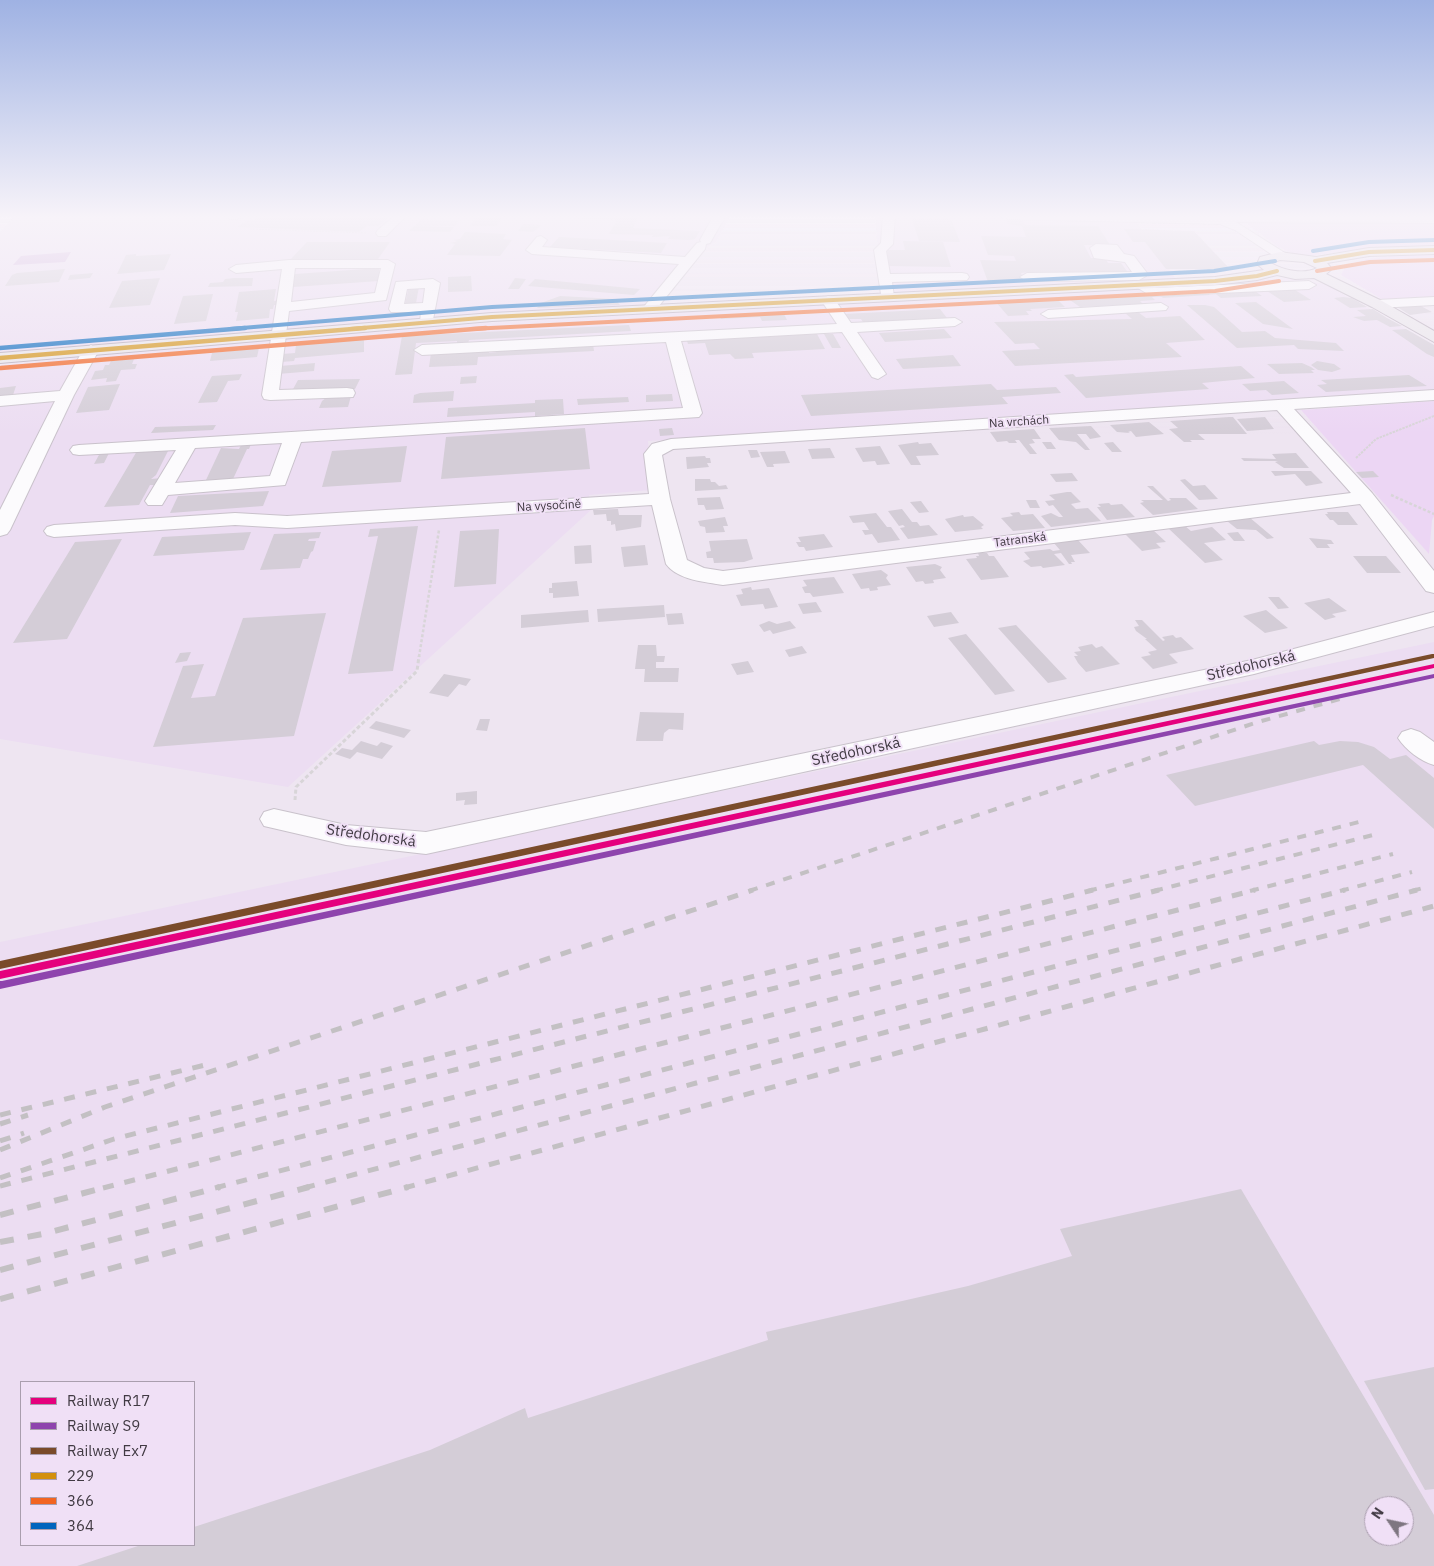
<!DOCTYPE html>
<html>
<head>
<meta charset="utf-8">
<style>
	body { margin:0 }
	#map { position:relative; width:1434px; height:1566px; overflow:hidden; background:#eee5f1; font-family:"IBM Plex Sans",sans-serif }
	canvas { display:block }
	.legend { position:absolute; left:20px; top:1381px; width:175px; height:165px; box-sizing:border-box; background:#f0e0f6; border:1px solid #aa9eae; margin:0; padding:6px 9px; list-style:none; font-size:15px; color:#413a43 }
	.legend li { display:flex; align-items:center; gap:10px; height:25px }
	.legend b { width:25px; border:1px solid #aa9eae }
	.north { position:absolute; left:1364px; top:1496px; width:50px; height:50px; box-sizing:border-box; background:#f0e0f6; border:1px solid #aa9eae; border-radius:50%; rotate:304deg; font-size:14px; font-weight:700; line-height:20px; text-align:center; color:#413a43 }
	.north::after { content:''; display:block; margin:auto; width:18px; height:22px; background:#7e7680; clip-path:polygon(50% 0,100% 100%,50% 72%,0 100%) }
</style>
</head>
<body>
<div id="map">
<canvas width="1434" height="1566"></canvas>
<ul class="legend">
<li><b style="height:6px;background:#e5007d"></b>Railway R17</li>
<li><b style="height:6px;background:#8e44ad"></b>Railway S9</li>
<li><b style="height:6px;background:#7a4b2a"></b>Railway Ex7</li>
<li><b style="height:6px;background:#d3900d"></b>229</li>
<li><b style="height:6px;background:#f26522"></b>366</li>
<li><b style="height:6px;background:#0065bd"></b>364</li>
</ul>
<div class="north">N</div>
</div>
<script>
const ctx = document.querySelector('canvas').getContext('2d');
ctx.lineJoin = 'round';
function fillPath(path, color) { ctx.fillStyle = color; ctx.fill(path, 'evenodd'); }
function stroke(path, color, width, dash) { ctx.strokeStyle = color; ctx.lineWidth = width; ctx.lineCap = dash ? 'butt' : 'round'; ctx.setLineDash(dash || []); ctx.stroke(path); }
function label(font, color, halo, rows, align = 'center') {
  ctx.font = font + ' "IBM Plex Sans",sans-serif'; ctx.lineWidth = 4; ctx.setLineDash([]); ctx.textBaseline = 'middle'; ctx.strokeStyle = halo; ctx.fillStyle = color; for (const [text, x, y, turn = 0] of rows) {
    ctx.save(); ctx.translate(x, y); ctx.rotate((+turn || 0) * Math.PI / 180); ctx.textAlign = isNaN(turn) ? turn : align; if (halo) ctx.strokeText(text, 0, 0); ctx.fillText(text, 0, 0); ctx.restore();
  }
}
fillPath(new Path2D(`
	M15,215H731L716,242L704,249L660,304L432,317L0,354V232Z
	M875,215L1135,220L1176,279L881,294Z
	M1289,278L1325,284L1434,345V390L648,441L652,490L589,495L591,510L288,787L0,739V365L418,327Z
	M1434,642V1566H0V942ZM21,1382H194V1545H21ZM1374,1506H1404V1536H1374Z`), '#ecddf2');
fillPath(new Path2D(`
	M1251,221L1434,222V248L1358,250L1308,256L1294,254L1278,247L1247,224Z
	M1407,254H1434V298L1385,301L1341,275L1346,265L1367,259Z
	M1434,401V516L1432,520L1429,554L1301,410Z`), '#ecd6f4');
fillPath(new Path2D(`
	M71,252L65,262L13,265L21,256Z`), '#d1b0dc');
fillPath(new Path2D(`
	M279,215H392L378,226H367L359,232L237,227L248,220Z
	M479,215H505L496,226H470Z
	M522,215H639L633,228L700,231L695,239L689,240L668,239L670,236L652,237L653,235L609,234L617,220L520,216Z
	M420,219L460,220L455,226H415Z
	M912,219H951L960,242L919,241Z
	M1006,220L1023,221L1025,225L1098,226L1110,245H1084L1091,258H1105L1108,263H1121L1129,274L1030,272L1021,273L1025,282H988L980,260L1016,261L1014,256L988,255L981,236L1026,237L1022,226L1008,224Z
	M523,224H530L542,225L533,232L518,231Z
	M414,226L454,227L450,232L409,231Z
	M1124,229L1194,231L1230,269H1166L1145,242H1133Z
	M465,232L506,234L503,239L512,240L500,256L447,255L455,244L450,243L458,241L453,240L460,239Z
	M559,237L667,243L661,253L550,247Z
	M903,241L943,242L951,267L888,266L885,250H905Z
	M307,242H390L378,259H291Z
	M136,254V256L171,254L164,270L117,274L126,255Z
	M379,268V281L293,287L295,274Z
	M65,269L59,282L5,286L12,275L17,273Z
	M93,273L90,278L68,280L70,275Z
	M471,276L472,291L448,292V277Z
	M160,278L150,305L109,308L122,281Z
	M234,278H253L252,286L208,287L210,283L223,282L225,279Z
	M515,278L526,279L519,289H508Z
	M535,279L640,289L634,295L528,286Z
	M420,281L416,303L405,304L410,282Z
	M1292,288L1311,300L1284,302L1264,289Z
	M276,289L274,301L280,300L279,305H274L273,309H270L269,318L236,321L238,312H235L239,292Z
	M1252,289L1262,296L1221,298L1212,291Z
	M1148,293L1155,300L1140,301L1143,304L1080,307L1067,298Z
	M1157,293H1208L1210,295L1163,298Z
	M213,294L206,321L174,324L183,296Z
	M560,296L615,299L620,305L537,308L541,303Z
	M1343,297L1352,298L1367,307L1350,308L1334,298Z
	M1056,298L1065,307L1030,309L1032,311H1026L1029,315L1008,316L995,301Z
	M1256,302L1293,329L1263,324L1235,303Z
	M1187,305H1205L1214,307L1242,332L1265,331L1275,338L1336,343L1344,351L1298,349L1294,345L1237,348Z
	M1421,306L1432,312L1410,315L1397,307Z
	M940,309L947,318L863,322L861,319H848L844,314Z
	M1373,309L1387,318L1402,326L1390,327L1377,320L1364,321L1353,317L1366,316L1357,310Z
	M783,312L787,320L762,321L760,317L721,319L719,315Z
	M1138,312L1146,318L1180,316L1205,340L1166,343L1182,357L1015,366L1002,351L1040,349L1034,343L1015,344L994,322L1132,319L1125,313Z
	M629,325L631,331L469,340L468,343H457V341L416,343L412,374L395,375L402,336Z
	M944,329L952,338L885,342L879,333Z
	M1406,329L1434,345V357L1427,354L1392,330Z
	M817,334L825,349L752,353L754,358L735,359L730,354L709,355L705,343L688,344L687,341Z
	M824,334H833L841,348H832Z
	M364,339V352L295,358L294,361L281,362L282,354L295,353L296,345Z
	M593,344L594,351L478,357L477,365L429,367L431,353L489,350V353L497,352V349Z
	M259,348L257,357L210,361L212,353Z
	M953,355L961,366L903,369L896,359Z
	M134,359L132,364H137L135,369L121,370L116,381L106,382L107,378L91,380L95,371L103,370L105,365H109L111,361Z
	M1317,361L1334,364L1341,369L1332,372L1318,370L1311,365Z
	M315,363L314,371L278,374L280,366Z
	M1302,363L1311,367L1315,370H1311L1314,373L1279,374L1267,364Z
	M1241,366L1255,378L1202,383L1209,389L1086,398L1064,375L1073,374L1076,377Z
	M242,374L239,380L228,381L217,402L198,403L212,376Z
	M1409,375L1427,386L1326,392L1317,385L1327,384L1321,380Z
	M477,376L476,383L460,384L461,377Z
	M360,379L355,389L292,391L298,380Z
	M1284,381L1299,393L1272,395L1266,390L1250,391L1242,384Z
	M120,384L109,410L76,413L88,387Z
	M991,384L997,390L1056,387L1061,393L1002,397L1008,404L811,416L801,395Z
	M16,386L13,395L0,397V388Z
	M454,391L453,401L413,403L414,395L420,393Z
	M672,394L673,401L646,402V395Z
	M351,396L348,407L319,408L322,401L326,398Z
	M628,397L629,402L578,405L577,399Z
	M563,399L564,414L535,416V412L447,417L448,408L535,403V400Z
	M1229,417H1233L1247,434H1198L1205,440H1190L1192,442H1184L1169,429L1178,428L1170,421Z
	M1265,417L1274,429L1247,431L1237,419Z
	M1149,422L1164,434L1136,437L1131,431L1128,432L1130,433L1117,432L1110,425Z
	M216,425L213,430L151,433L155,427Z
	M1091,426L1101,437L1090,439L1086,434H1077L1090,450H1085L1076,442L1059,440L1049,428Z
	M585,428L590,469L441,479L446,437Z
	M672,428L674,435L660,436L659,429Z
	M1034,429L1041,439H1032L1035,443L1029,444L1037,454H1030L1019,440H1015L1017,443H1009L1007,441L997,442L990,432Z
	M918,442L919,444L931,443L939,455L916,456L921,465H911L898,445Z
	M1042,442H1051L1056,449H1047Z
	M1113,442L1122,452H1112L1104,443Z
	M251,444L249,449H247L233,479L206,480L221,448L239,449L241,445Z
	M407,446L401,482L322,487L332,451Z
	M880,446L890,464L877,465L875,461L863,462L855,448Z
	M830,448L835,458L812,459L808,449Z
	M169,449L156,475L151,479L162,478L159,485H150L139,505L104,507L137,451Z
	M748,450H757L760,457L751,458Z
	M785,451L790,463L773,464L774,467H767L760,452Z
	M100,453H109L104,463L94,464Z
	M1296,453L1309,468H1284L1275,462L1278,461H1244L1241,458L1276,459L1272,454Z
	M705,456L706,458H710L711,463H707L709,467L687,469L686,457Z
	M1271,471H1311L1323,483L1306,486L1295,474L1275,476Z
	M1373,471L1379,477L1362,478L1356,472Z
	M1072,473L1078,481L1056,482L1050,474Z
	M695,479H710L711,482H715L719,486L726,485L728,489L695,491Z
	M1185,479L1193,486L1205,485L1218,499L1199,500L1180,480Z
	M1147,486H1153L1168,501L1171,500L1169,498H1186L1198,509L1153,515L1140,503L1144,502L1141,500H1163Z
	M269,491L263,506L170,513L178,496Z
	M1067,492H1071L1081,502L1071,504L1076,509L1088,508L1101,521L1051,527L1041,516L1051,513L1059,517H1063L1053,505L1049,506L1045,501L1055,500L1049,495Z
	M720,497L724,509L706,510L704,505H698L697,498Z
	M1026,500H1036L1040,508H1030Z
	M921,501L929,512L919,513L910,502Z
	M1109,503L1111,505L1122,504L1135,517L1107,520L1097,507H1101L1098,504Z
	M618,509L619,515H642L641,527L616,531L615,524L611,525V521H607L606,514L594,515L593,510Z
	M902,509L912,522H917L920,526L929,525L938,535L908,539L900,528L905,527L903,525L899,526L888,511Z
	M1019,512L1021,515L1033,514L1045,528L1013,531L1001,518L1013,516L1010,513Z
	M1327,512H1348L1358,525H1338L1333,520H1330L1325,514H1328Z
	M876,513L887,527H891L900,540L878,543L872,534L865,535L862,530H869L864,522L853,523L849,516Z
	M963,515L964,517L973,516L984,525L981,527L983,529L955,532L945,519Z
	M725,517L728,526H723L725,532L706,533L705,527L700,526L698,521Z
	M1249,517L1274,538L1267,539L1256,530L1237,529L1227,521Z
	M418,526L393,671L348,674L378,536L368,537L370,529Z
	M1185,526L1191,531L1212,527L1226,540L1204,543L1223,560L1205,563L1168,528Z
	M499,529L496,584L454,587L460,531Z
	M1153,530L1166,542L1156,543L1161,548L1142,551L1124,533Z
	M251,532L244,550L153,556L162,537Z
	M321,532L319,538L309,539L308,541H316L313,551L311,552L308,559H303L300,568L260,570L274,534Z
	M1238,532L1245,541H1234L1227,533Z
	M824,534L833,547L806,551L804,547H799L796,542H801L798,537Z
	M1309,538L1331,540L1334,544H1327L1330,548H1317Z
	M122,539L67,639L13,643L75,542Z
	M747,539L753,559L744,562L714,563L713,558H707L706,552L711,551L709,541Z
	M1077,539L1090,553L1071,555L1075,562H1071L1072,564H1069L1061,553L1054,554L1065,565L1043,568L1041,566L1031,567L1023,561L1030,559L1024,552L1050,549L1053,551L1060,550L1053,542Z
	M591,545L592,563L575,564L574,546Z
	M645,545L648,565L624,567L621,547Z
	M978,553H987L989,556H994L1009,577L981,580L966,559L977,558L976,556H979Z
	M1353,556H1386L1401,573H1367Z
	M935,564L942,567L940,570L946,578L933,580L934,583L925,584L923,581L916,582L906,567Z
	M881,570L888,575L886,578L891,585L877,587L878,590L870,591L869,588L861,589L852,574Z
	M834,577L844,593L813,597L810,593H805L802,587L807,586L803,580Z
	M577,581L579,596L553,598V593H549V588H552V583Z
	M751,587L752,590L769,588L778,607L765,609L763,604L741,606L736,595L743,594L741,589Z
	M1268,597H1279L1289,608L1278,609Z
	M1329,598L1347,611L1332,614L1336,617L1325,620L1304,603Z
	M816,602L822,612L803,614L798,604Z
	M664,605L665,617L598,622L597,609Z
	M588,610L589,622L521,628V615Z
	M1266,610L1288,628L1265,633L1243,616Z
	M951,612L959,623L934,627L927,616Z
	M326,613L294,736L153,747L183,666L204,664L191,698L215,696L243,618Z
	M682,613L684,624L668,625L666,614Z
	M1135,620H1142L1163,641L1165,640L1162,637L1173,635L1176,638L1181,637L1194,649L1169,654L1178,663L1153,669L1141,657L1151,655L1148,652L1157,650L1145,639H1147L1136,631L1134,627L1139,626Z
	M769,621L777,624L790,621L796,628L773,634L770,630L764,632L759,625Z
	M1016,625L1067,679L1048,683L998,628Z
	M966,634L1015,691L995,695L948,638Z
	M1092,644L1096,648L1102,646L1120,664L1086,672L1078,663L1074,656H1078L1074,652L1081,651L1078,647Z
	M638,645H656L657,656H665L664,662H656V668H679L678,682H644L645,669H635Z
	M802,646L807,653L789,657L785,650Z
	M191,652L187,661L175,663L180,653Z
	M748,661L754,672L737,675L731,664Z
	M444,674L471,679L466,686L459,684L448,697L429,693Z
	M640,712L684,713L683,730L669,729L664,733L663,741H636Z
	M480,719H490L487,731L476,730Z
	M376,721L411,730L404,738L369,728Z
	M361,741L377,746L381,742L393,746L382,759L357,752L350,759L335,754L342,748L352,750Z
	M1314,741L1319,745L1340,741L1358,742L1374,747L1390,759L1406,755L1434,778V829L1363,765L1195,806L1166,775Z
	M477,791V804L464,805L465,800L456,801V793Z
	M1241,1189L1434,1515V1566H77L141,1545H194V1527L430,1450L525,1408L528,1418L768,1340L766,1332L968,1286L1072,1256L1060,1229ZM1374,1506H1404V1536H1374Z
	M1434,1367V1489L1425,1490L1364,1381Z`), '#d4cdd7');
const minor = new Path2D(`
	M229,215H246L237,219H229Z
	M395,215H407L386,236H378L376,233L378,230Z
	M714,215H726L710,243L706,244L705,249L654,312L649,313L642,309L679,264L532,254L526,250L537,237L541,236L547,240L542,247L685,257L697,243L701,242L700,240Z
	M883,215H895L893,244L886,251L890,274L962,273L967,274L969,277L967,280L892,282L894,297L887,301L882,300L874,250L881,243Z
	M1002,215H1434V223L1236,222L1285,253L1286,256L1280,260L1235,230L1220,224L1008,219Z
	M1096,244L1117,245L1124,254L1134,256L1147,273L1146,276L1139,280L1027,281L1020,277L1027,273L1132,272L1125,262L1094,258L1090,248Z
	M289,260H388L395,264L386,300L289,311L279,390L347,388L353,389L355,393L353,397L270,400L264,399L262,395L282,269L236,273L229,269L236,265ZM295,268H381L375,293L291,302Z
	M433,279L440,283L432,325H422L420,322L421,312H391L389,309L396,282ZM425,288L423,303L404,304L407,289Z
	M1140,281L1154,288L1309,281L1316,285L1309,289L1151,296L1133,285Z
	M828,296L833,297L851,323L955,318L962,322L955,326L857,332L886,374L878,379L872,377L842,332L681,341L702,413L699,417L301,442L285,485L168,495L162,505H148L145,501L176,450L79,455L73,454L70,450L73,446L79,445L683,408L666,342L422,355L414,350L422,345L837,324L821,300ZM282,443L270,476L175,483L195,448Z
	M1434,297V305L1377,308L1370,304L1377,300Z
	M1161,303L1168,307L1166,310L1048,318L1041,314L1048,310Z
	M91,345L99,350L74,395L10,530L7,534L0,536V510L55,401L0,406V396L60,391L83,350Z
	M1434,390V400L1294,409L1372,493L1434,571V593L1426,591L1360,504L723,585C706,582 677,580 666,564L652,505L287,528L235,525L54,537L47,535L44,531L47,527L54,525L235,513L287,516L649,494L644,454L652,444L671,439ZM1277,410L1351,493L723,571L704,568L687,560L670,499L662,455L673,449Z
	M1434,612V626L1254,674L426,854L346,845L264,826L260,819L264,812L274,809L346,825L426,832L1252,660Z
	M1411,729L1420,732L1434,742V765C1420,761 1406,750 1398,738L1402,732Z`);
const major = new Path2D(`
	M1434,246V254L1369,256L1327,263L1332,269L1326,274L1382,301L1434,331V342L1372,307L1314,278L1295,279L1277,275L1257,280L1215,285L492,321L0,363V353L492,313L1215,277L1264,270L1257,264L1260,257L1280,252L1316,257L1369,248ZM1280,260L1304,262L1317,268C1304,275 1283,270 1271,263Z`);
stroke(minor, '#c9c2cb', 2);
stroke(major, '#b3a8b6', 2);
stroke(new Path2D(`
	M250,229L366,233`), '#d8d5d8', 1, [2, 1]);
stroke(new Path2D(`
	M1356,458L1376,439L1434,416`), '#d8d5d8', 2, [2.5, 1]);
stroke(new Path2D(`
	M1391,495L1434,514
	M419,657L439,530`), '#d8d5d8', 2.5, [3, 2]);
stroke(new Path2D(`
	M295,800L296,787L417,671L419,656`), '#d8d5d8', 3, [4, 2.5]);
fillPath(minor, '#fcfbfd');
fillPath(major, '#eae6eb');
stroke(new Path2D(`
	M749,891L1258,722L1340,699
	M1088,891L1359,822
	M1154,891L1373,835
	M1250,891L1393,854
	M1340,891L1412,872
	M1412,891L1427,887`), '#c3c0c3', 4, [9, 9]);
stroke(new Path2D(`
	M0,1115L209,1064
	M0,1124L28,1115
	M0,1141L24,1133
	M0,1150L105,1107L753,890
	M0,1178L114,1139L1093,890
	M0,1186L1159,890
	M103,1188L1255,890
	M215,1188L1345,890
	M304,1188L1417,890
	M404,1188L1434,906`), '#c3c0c3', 5, [11, 11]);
stroke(new Path2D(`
	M0,1215L107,1187
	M0,1242L43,1234L220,1187
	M0,1270L309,1187
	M0,1299L408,1187`), '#c3c0c3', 6, [14, 14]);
stroke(new Path2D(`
	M1315,261L1369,252L1434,250
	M350,329L492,317L1215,281L1257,276L1277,271`), '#d3900d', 4);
stroke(new Path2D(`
	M0,358L365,328`), '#d3900d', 4.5);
stroke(new Path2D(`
	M1317,271L1370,262L1434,260
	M471,329L1215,291L1279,281`), '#f26522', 4);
stroke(new Path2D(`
	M1,368L486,328`), '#f26522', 4.5);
stroke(new Path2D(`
	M1313,251L1369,242L1434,240
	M230,329L492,307L1214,271L1275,261`), '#0065bd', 4);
stroke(new Path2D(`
	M0,348L245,328`), '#0065bd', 4.5);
fillPath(new Path2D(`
	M1434,664V668L0,979V971Z`), '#e5007d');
fillPath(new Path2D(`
	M1434,674V678L0,989V981H2Z`), '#8e44ad');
fillPath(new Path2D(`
	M1432,654H1434V658L0,969V961Z`), '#7a4b2a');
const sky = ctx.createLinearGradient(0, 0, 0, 434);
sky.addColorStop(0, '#9fb2e3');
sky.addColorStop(0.5, '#f7f3f9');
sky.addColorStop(1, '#f7f3f900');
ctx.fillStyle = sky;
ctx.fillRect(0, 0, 1434, 434);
label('12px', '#413a43', '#f0e0f6', [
	["Na vrchách",1019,422,-4],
	["Na vysočině",549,506,-3],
	["Tatranská",1020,540,-7]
]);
label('15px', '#413a43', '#f0e0f6', [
	["Středohorská",1251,666,-13],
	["Středohorská",856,752,-12],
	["Středohorská",371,836,8]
]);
</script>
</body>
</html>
